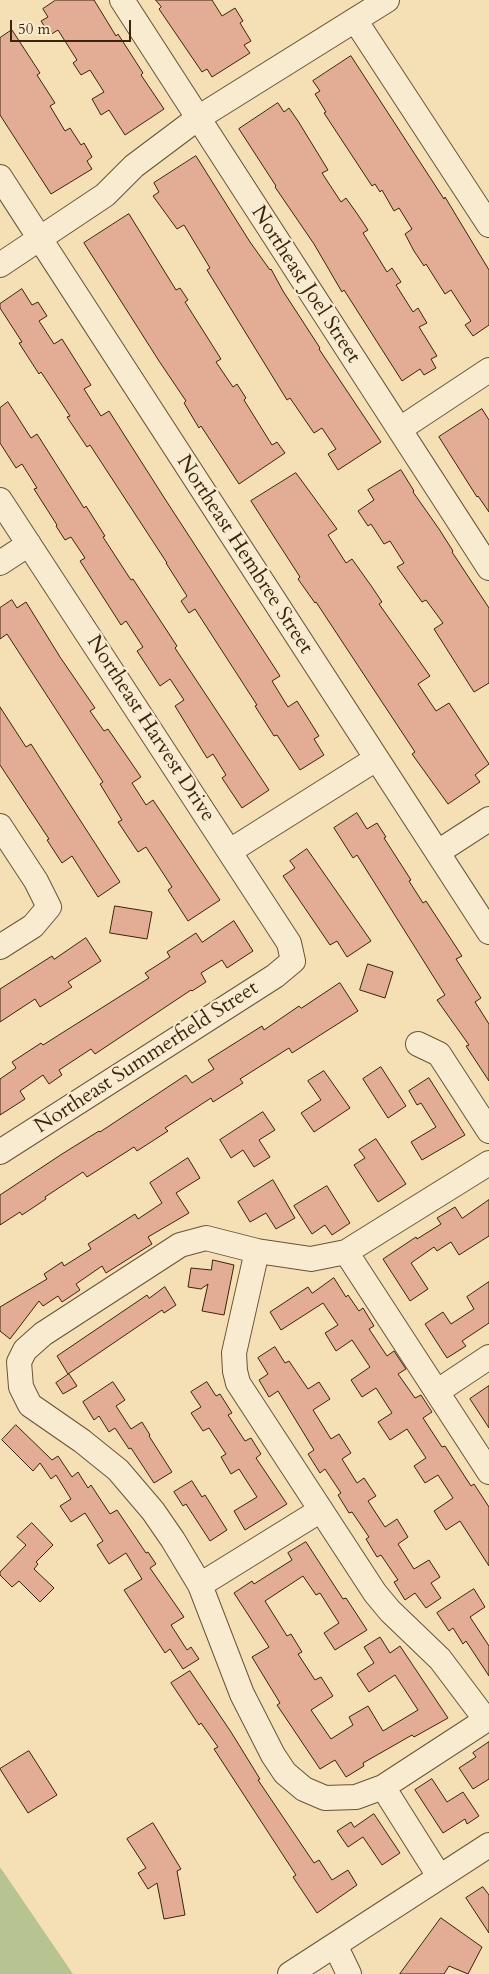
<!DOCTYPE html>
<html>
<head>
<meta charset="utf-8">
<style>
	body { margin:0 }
	#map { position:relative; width:489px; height:1974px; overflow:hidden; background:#f5e0b6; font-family:Cardo,serif }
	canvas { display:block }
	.scale { position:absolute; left:10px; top:20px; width:121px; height:22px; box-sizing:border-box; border:2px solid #3a240c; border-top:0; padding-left:6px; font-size:15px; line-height:18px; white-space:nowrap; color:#3a240c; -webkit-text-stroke:4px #f8ebd0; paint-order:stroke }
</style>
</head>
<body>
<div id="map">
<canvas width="489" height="1974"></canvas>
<div class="scale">50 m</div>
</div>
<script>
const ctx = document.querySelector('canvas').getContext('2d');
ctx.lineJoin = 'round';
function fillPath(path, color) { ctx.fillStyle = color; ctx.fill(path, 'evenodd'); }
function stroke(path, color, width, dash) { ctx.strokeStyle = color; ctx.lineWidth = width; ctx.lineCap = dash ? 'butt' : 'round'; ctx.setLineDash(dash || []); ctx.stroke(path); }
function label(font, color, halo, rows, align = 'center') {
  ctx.font = font + ' Cardo,serif'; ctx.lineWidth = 4.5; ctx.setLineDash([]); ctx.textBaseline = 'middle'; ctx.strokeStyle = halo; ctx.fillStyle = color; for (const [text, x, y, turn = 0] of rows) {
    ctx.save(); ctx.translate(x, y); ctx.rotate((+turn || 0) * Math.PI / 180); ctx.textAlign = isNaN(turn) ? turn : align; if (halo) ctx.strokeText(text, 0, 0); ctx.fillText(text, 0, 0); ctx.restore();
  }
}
fillPath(new Path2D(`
	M0,1867L73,1974H0Z`), '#b7c391');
const building = new Path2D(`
	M56,0H94L116,36L118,34L143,73L141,75L164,109L125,135L109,110L101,115L92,99L104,92L90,70L81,75L73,63L77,60L58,30L50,35L41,21L48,17L43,9Z
	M156,0H212L222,16L235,8L243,21L240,23L251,41L244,45L250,53L212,77L207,69L202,72L159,9L161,7Z
	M12,30L40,73L37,75L55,103L50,106L65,131L70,128L81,145L84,143L92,157L87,161L92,169L51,194L0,115V38Z
	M351,56L444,199L445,197L489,270V325L473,336L465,325L471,321L451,290L445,294L426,264L424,266L414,251L405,234L412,229L399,208L394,211L382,190L380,192L375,184L372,186L324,113L326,112L315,94L320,91L313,81Z
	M278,103L284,112L289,108L298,121L328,170L322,173L341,202L346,198L358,215L368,230L363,233L387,272L392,268L401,282L396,285L413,312L418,308L427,323L419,327L437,356L431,359L436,368L424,375L420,369L402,381L344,290L342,292L314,244L275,187L276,186L239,129Z
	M196,156L250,242L270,270L271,269L283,291L320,348L319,349L381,442L338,470L328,454L336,449L322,428L314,433L290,398L287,400L207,270L210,268L184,225L177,229L153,196L159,192L154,183Z
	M129,214L176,290L180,288L188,300L185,302L221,359L216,362L233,387L237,384L246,398L244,400L272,445L277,442L285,453L239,484L201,426L199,428L184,403L186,401L159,361L84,243Z
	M22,289L32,305L38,302L47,316L39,321L54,344L62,339L91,385L84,389L101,416L109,411L165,499L280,676L272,681L288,707L297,701L319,736L314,739L324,755L300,770L277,735L274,736L255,706L257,705L195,609L189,613L181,601L187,596L166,563H167L90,445L87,447L67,417L70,416L41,372L39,374L19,343L22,342L0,308V304Z
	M8,402L31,438L37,434L84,508L86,506L105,536L103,537L131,580L133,579L177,646L175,648L269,790L242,808L222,778L226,775L213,754L207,758L175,706L184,700L170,679L160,686L137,651L143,647L126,621L121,625L80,561L85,558L71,537L65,540L56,526L57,525L34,489L37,488L22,464L16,468L0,443V408Z
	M482,409L489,420V512L478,496L477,497L439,437Z
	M401,470L414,491L413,492L439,529L453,551L452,552L489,608V683L474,692L434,629L443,623L426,600L422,602L397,567L404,563L390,541L384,544L371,524L368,526L358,511L374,500L368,490Z
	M296,473L337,529L328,535L346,563L352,559L372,587L382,602L379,604L430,676L418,684L436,711L449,703L489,764L475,775L480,782L448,804L412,754L415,752L316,602L315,603L298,579L300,577L251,501Z
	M12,600L17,608L26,602L60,657L95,708L90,711L104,731L108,729L141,777L132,783L146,805L153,800L220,900L188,921L168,890L172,887L146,847L138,852L118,822L122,820L100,784L103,782L7,634L0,639V608Z
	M0,707L26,747L31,744L120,882L98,897L72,856L62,863L47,840L49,839L0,765Z
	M357,813L367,829L377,823L386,837L384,838L411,880L409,881L423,903L426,901L462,956L456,959L481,998L475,1002L489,1024V1081L466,1046L469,1045L437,1000L445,995L357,855L353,858L334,828Z
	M307,849L371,941L347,957L337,941L330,945L283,876L295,868L290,861Z
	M115,906L152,912L147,939L110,933Z
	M234,921L253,951L227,968L222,960L201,973L206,982L192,991L191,990L95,1054L91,1049L59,1070L62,1075L49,1084L43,1075L20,1091L25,1099L0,1115V1079L16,1068L12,1062L41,1043L43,1045L149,978L145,973L170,957L167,952L196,933L202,942Z
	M86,938L101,961L68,982L72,987L40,1007L35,999L0,1022V989L52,956L54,959Z
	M368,964L393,972L385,998L360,990Z
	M340,983L358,1011L292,1053L289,1048L240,1079L243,1083L213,1102L211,1098L165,1128L168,1131L137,1151L134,1147L87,1177L83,1172L45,1197L46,1199L22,1215L20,1212L0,1225V1195L62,1154L99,1131L100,1132L186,1075L192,1083L214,1069L208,1060L262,1026L264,1030L299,1006L301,1008Z
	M381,1067L406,1106L388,1118L363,1079Z
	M324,1071L350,1108L314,1132L301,1113L321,1100L308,1081Z
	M429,1078L465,1135L422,1160L411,1142L436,1127L421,1103L417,1105L409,1091Z
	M263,1112L275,1130L259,1140L270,1157L254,1167L243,1150L231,1158L220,1140Z
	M376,1139L406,1184L378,1202L354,1165L365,1158L359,1150Z
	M188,1158L200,1178L176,1193L189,1213L148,1237L152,1244L136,1254L106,1273L102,1266L76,1284L80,1290L62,1302L58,1296L43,1306L39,1301L10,1339L0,1331V1307L47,1279L44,1274L62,1262L64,1266L91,1249L88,1244L135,1214L138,1219L162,1203L150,1183Z
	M273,1180L295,1218L276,1229L266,1213L250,1222L238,1202Z
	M327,1186L350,1223L332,1235L325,1225L312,1234L294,1206Z
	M489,1200V1236L459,1255L451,1242L437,1251L434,1247L411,1263L428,1289L410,1301L383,1259L416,1237L417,1239L441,1224L437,1218L455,1207L462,1218Z
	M213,1260L234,1265L224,1315L202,1311L208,1284L201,1289L188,1287L191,1268L211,1270Z
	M334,1278L346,1297L348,1295L359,1311L363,1308L374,1326L369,1329L387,1356L394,1351L406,1369L398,1374L415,1398L421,1395L432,1412L423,1418L442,1447L445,1446L471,1486L474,1484L489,1507V1566L460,1521L446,1530L434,1511L453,1498L438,1475L425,1483L414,1466L426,1458L407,1429L390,1440L378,1422L392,1413L376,1388L362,1397L351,1380L370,1367L352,1340L336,1351L325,1333L338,1325L323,1303L281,1330L270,1312L308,1287L312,1293Z
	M489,1282V1323L462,1341L466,1346L447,1358L425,1324L443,1312L451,1324L474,1309L467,1297Z
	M165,1287L176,1305L164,1313L162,1310L68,1374L57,1356L147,1295L149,1298Z
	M275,1347L285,1363L289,1361L308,1389L319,1382L330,1399L313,1410L331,1439L339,1434L351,1453L342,1459L357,1483L364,1478L376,1496L368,1501L385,1527L397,1519L408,1537L398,1544L414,1569L429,1560L440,1577L431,1583L441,1598L426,1608L415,1593L405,1600L394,1582L398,1580L381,1555L377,1557L366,1539L369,1537L352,1512L349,1513L338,1495L341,1493L325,1469L320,1473L308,1454L314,1450L278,1391L269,1397L259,1380L268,1374L258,1358Z
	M69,1374L77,1386L63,1394L56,1383Z
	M113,1382L125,1400L116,1406L131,1429L142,1422L150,1435L149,1436L172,1472L154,1483L131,1448L129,1449L115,1428L109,1432L99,1416L94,1420L83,1402Z
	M207,1382L216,1396L220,1394L232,1413L228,1415L245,1441L251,1438L261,1454L256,1458L287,1504L245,1530L234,1511L257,1497L239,1469L231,1474L221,1457L226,1454L209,1428L203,1431L191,1413L201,1407L191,1392Z
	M489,1386V1428L470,1399Z
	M16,1425L52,1460L58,1456L72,1477L78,1472L88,1488L91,1485L110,1514L117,1510L146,1553L148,1552L156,1564L150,1568L184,1617L171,1625L187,1650L191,1647L199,1659L183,1669L170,1649L165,1653L124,1590L142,1579L126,1553L109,1564L97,1545L103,1541L85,1513L71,1522L60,1506L71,1499L56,1475L51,1479L40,1463L33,1471L2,1440Z
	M192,1481L202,1497L205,1495L227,1530L210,1541L186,1504L183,1506L174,1492Z
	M32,1523L53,1545L36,1562L38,1564L34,1569L54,1588L40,1602L19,1581L12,1587L0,1575V1572L26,1545L17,1537Z
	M306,1542L343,1599L346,1598L367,1630L335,1650L324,1633L339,1623L320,1593L316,1595L303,1576L265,1601L287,1636L291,1634L302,1652L298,1654L315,1680L321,1677L333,1696L311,1710L331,1739L353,1725L349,1717L368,1706L383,1731L418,1710L395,1675L369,1692L357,1674L374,1663L364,1647L380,1637L390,1653L400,1646L448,1718L414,1737L412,1735L363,1763L364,1766L346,1777L335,1760L320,1769L277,1705L280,1703L252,1657L269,1647L234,1593L252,1581L254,1584L292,1560L288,1553Z
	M474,1589L485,1607L470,1617L489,1646V1676L466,1641L463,1644L453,1628L449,1631L437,1613Z
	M190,1671L231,1732L260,1779L258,1780L314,1863L319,1860L332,1880L348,1870L357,1885L317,1913L293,1877L296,1875L214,1749L218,1747L201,1723L199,1725L171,1683Z
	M489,1742V1779L473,1789L459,1768L476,1757L473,1753Z
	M29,1751L57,1795L28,1813L0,1769Z
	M432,1779L447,1802L463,1792L479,1816L467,1824L465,1819L443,1833L415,1790Z
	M374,1814L400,1853L382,1865L363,1837L348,1847L337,1831L351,1822L354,1827Z
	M153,1823L181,1869L177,1871L185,1915L164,1919L157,1883L148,1889L138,1873L146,1868L127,1839Z
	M483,1887L489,1895V1933L466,1898Z
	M441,1918L482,1947L468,1974L449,1966L444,1974H400Z`);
fillPath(building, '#e3ac94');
stroke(building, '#3a240c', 1);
const minor = new Path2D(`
	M122,0L489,568
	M355,20L489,225
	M0,177L489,932
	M0,265L105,195L134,166L198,118L387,0
	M400,429L489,370
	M0,500L289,943L293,961L275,976L0,1152
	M0,563L29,544
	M0,826L36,881L49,907L33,926L0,947
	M230,851L376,759
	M438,852L489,819
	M418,1044L439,1054L489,1131
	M489,1163L346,1252L311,1259L257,1251L206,1238L180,1245L43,1334L25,1350L19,1362L21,1387L30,1405L82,1441L118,1470L153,1511L173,1540L200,1585L242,1694L273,1755L285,1773L304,1789L325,1798L356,1797L383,1787L489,1718
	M257,1251L234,1353L235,1371L238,1383L375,1593L390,1611L440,1659L486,1720
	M346,1252L489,1472
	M438,1391L489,1357
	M200,1585L321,1510
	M383,1787L439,1876
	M335,1945L349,1974
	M290,1974L489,1845`);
stroke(minor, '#695336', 26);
stroke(minor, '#f8ebd0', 24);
label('21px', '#3a240c', '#f8ebd0', [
	["Northeast Joel Street",305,285,57],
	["Northeast Hembree Street",244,555,57],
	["Northeast Harvest Drive",150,729,57],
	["Northeast Summerfield Street",147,1058,-33]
]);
</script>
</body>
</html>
